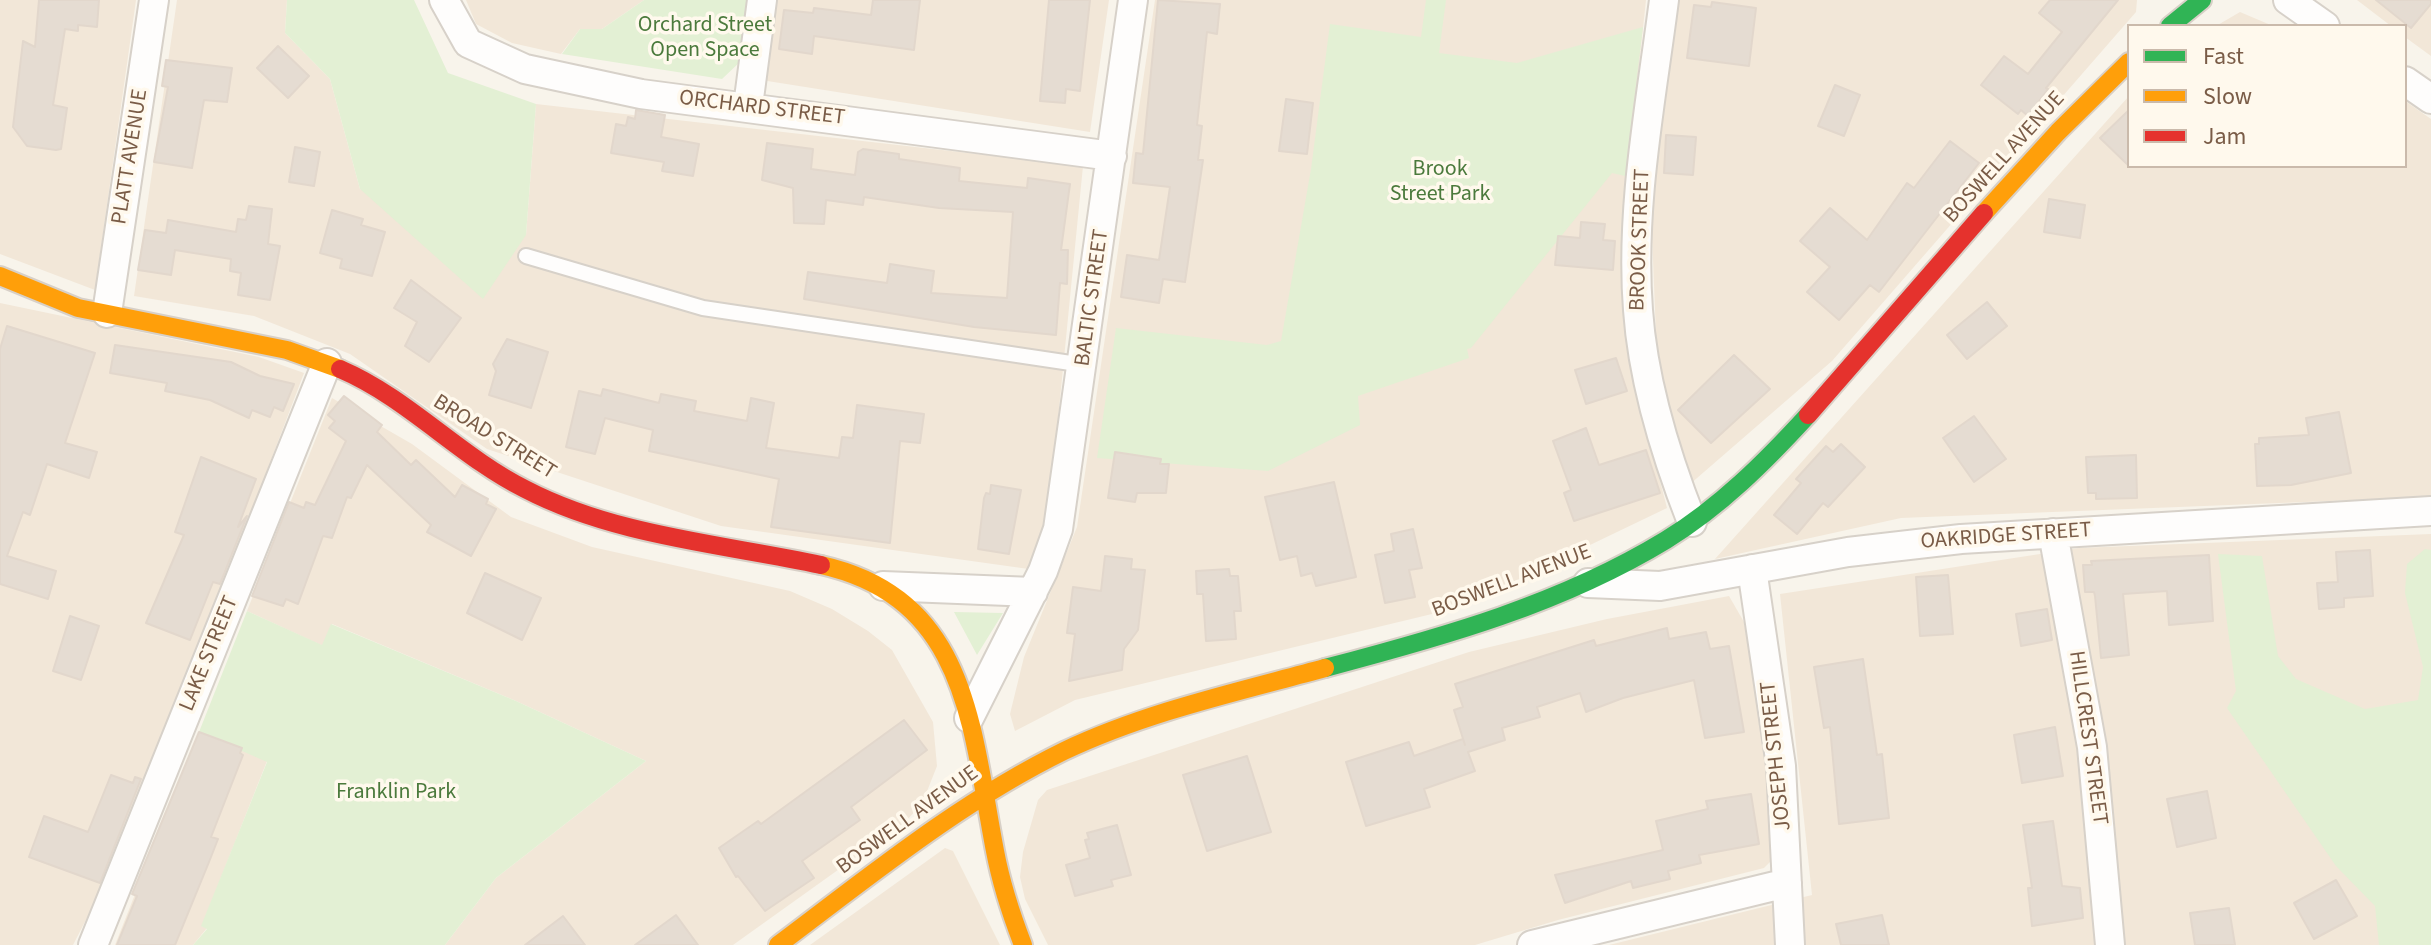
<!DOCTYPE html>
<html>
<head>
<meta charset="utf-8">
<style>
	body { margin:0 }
	#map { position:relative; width:2431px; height:945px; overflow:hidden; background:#f8f4eb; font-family:"Source Sans 3",sans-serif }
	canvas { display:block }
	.legend { position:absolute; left:2127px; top:24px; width:280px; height:144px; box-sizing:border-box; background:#fff9ed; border:2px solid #cabaab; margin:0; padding:10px 14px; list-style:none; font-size:24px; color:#7a5c47 }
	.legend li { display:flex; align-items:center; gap:16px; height:40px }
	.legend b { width:40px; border:2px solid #cabaab }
</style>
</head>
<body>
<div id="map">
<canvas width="2431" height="945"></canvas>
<ul class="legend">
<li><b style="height:10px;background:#30b455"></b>Fast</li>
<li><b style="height:10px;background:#ff9f0a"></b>Slow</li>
<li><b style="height:10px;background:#e5322d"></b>Jam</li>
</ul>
</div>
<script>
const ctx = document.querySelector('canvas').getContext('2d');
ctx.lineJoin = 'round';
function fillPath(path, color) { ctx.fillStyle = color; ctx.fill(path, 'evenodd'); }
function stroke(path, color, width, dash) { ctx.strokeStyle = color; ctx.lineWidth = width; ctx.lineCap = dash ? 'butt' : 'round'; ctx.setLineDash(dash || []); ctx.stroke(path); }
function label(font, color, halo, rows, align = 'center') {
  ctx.font = font + ' "Source Sans 3",sans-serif'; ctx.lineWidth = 7; ctx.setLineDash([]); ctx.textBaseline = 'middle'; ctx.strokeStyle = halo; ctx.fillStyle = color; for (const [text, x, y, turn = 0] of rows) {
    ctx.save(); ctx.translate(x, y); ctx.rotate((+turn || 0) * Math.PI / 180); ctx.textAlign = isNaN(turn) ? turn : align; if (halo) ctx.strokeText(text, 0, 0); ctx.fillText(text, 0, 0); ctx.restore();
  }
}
fillPath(new Path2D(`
	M0,0H136L95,290L0,254Z
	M177,0H287L285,33L330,79L360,189L526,235L536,104L1083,166L1043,571L721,526L487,449L350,354L254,316L134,296Z
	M466,0H644L602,29H580L561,54L512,43L476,24Z
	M772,0H1109L1090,132L761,80Z
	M1155,0H1646L1622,222L1629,361L1667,508L1461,607L1075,700L1015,731L1010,714L1024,657L1077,527Z
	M1678,0H2137L2136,12L1832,361L1689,485L1657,360L1651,209Z
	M2357,0H2431V56L2405,37V26H2391Z
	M2240,12L2273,26H2216Z
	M2129,96V166H2405V101L2431,119V497L1901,518L1715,559Z
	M0,303L259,357L304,373L127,840L73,945H0Z
	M332,398L412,444L511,517L592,547L790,591L832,609L868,631L892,650L933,722L937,766L922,804L905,822L733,945H445L496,878L646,761L516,701L332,624L323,646L247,611Z
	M2431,534V945H1609L1812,895L1780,594L2079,548Z
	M1729,596L1744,622L1766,757L1773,828L1772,860L1764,868L1558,920L1475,945H1048L1025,899L1020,877L1023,852L1038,800L1047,790L1469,652L1607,619Z
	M199,732L267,761L202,926L207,928L193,945H115Z
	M945,848L953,851L1000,945H810Z`), '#f2e7d8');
fillPath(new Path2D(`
	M287,0H414L448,73L536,104L526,235L483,299L360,189L330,79L285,33Z
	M644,0H751L741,61L722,79L562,54L580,29H602Z
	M1426,0H1446L1439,53L1517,63L1643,27L1625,176L1612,173L1471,348L1467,349L1469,358L1358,396L1360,425L1268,471L1097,458L1116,328L1267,345L1281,341L1311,169L1330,24L1421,37Z
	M2425,549L2431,550V945H2379L2375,906L2336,866L2227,708L2236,691L2218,554L2262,556L2278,656L2296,679L2365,709L2418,700L2423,667L2405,593L2407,564Z
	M247,611L322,645L331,624L516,701L646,761L496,878L445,945H193L207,929L201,926L267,762L199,732Z
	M954,612L1003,613L977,655Z`), '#e3f0d4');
const building = new Path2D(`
	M39,0H99L97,27L78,25V31L65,29L53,105L67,108L61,149L56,150L27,146L13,127L23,41L35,47Z
	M873,0H920L914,50L814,36L812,54L779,49L784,10L813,13L814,8L871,15Z
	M1049,0H1090L1080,91L1066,89L1065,103L1040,101Z
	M1158,0L1220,4L1217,34L1207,32L1197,125L1202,126L1198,160H1203L1185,282L1163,279L1159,303L1121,297L1127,255L1159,260L1170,187L1133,183L1136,153L1143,154Z
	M2050,0H2118L2046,88L2048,89L2028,116L2021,110L2018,114L1981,85L2004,56L2028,74L2062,32L2039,13Z
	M2376,0H2431V4L2411,28Z
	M1712,2L1756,8L1749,66L1687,58L1694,5L1711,7Z
	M278,46L309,76L288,98L257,68Z
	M166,60L232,68L227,102L204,100L192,168L154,162L168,87L162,86Z
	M1835,85L1860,95L1844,136L1818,126Z
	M1286,99L1313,103L1307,154L1279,151Z
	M636,110L665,115L661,137L699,144L693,176L662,171L664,162L611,153L616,124L626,126L628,117L635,119Z
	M2129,110V166L2100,138Z
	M1666,135L1696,137L1693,175L1664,173Z
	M1950,141L1979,163L1879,292L1870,285L1839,320L1807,292L1830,267L1800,241L1830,208L1867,240L1907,183L1914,188Z
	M767,143L813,149L811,169L855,175L858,152L863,149L899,154V159L960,168L959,181L1027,188L1028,178L1070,184L1061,250H1068L1067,284L1060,283L1056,335L974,327L804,299L808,272L887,283L890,264L934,271L931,293L1007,298L1013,212L939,208L864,197L863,205L826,200L824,224L794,223L793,188L762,180Z
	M295,147L320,152L314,186L289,182Z
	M2049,199L2085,205L2080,238L2044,232Z
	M249,206L272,209L268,244L280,246L270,300L238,295L241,273L230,271L231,259L175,250L171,275L138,270L145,230L166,233L168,220L236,232L238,219L246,220Z
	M332,210L363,219L361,225L385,232L372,276L340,268L342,259L320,253Z
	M1581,222L1605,224L1603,240L1615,241L1613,270L1555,265L1558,236L1580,238Z
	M411,280L461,318L429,362L405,346L417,322L394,308Z
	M1987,302L2007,326L1967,359L1947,335Z
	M7,326L95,353L65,443L97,452L89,478L47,464L30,515L23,512L7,556L56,571L48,599L0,584V349Z
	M507,339L548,352L531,408L489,395L496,371L493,364Z
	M115,345L231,362L260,376L294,384L283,411L274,407L270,417L252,410L249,418L210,400L165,391L167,383L110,373Z
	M1734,355L1770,389L1711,443L1678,410Z
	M1616,358L1627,391L1586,404L1575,370Z
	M603,389L659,403L661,394L696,401L694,411L747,421L751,398L774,403L766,448L839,458L842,437L853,438L857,405L924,414L920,443L900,441L890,543L771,527L779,479L649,451L653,430L605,418L595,454L566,447L579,391L601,396Z
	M344,396L382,425L377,432L411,465L416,460L455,497L462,485L488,499L486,504L496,509L471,556L427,532L431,525L367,465L351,498L347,497L332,538L323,536L298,604L286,599L283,606L252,596L289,502L304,508L306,502L315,505L346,441L329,428L335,421L328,415Z
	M2339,412L2351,473L2291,485L2257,486L2255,444H2259V438L2309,435L2306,418Z
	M1974,416L2006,459L1974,482L1943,438Z
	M1586,428L1599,465L1646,450L1660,493L1574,521L1564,493L1571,490L1553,441Z
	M1841,444L1865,467L1828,507L1823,503L1797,534L1774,515L1801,483L1796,479L1826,446L1833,452Z
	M1115,452L1161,459L1160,464H1169L1166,493H1137L1135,502L1108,498Z
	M2136,455L2137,498L2096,499V493H2088L2086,457Z
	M201,457L256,479L238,527L247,516L220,584L213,582L190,640L146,623L184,535L175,532Z
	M1334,482L1356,577L1316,586L1312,573L1301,576L1297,556L1280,560L1265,497Z
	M991,485L1021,490L1009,554L978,549L984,498L986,493L990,494Z
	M1413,529L1422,568L1409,570L1415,597L1385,603L1375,555L1394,551L1391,534Z
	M2370,550L2373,596L2344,598V607L2319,609L2317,583L2338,582L2336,552Z
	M2209,555L2213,621L2169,625L2167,591L2123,594L2129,655L2101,658L2095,596L2094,592H2085L2083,565H2092L2091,561Z
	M1105,556L1132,559L1131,569L1145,570L1138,630L1124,649L1122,670L1069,681L1075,634L1067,633L1073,587L1101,591Z
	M1229,569L1230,576H1238L1241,611H1234L1236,639L1206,641L1203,594H1197L1196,571Z
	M485,573L541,598L522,640L467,613Z
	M1948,575L1953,634L1920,636L1916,577Z
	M2047,609L2052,640L2021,646L2016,614Z
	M70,616L99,626L81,680L53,671Z
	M1667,628L1669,639L1706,632L1710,649L1729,646L1744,732L1705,738L1694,680L1623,698L1586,712L1580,693L1537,707L1540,717L1502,728L1505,740L1468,752L1475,771L1424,789L1430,807L1366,826L1346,762L1409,742L1414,756L1463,739L1465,745L1454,710L1463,707L1455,684L1594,640L1596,646Z
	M1863,659L1877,755L1882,754L1889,818L1839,824L1830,727L1824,728L1814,667Z
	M904,720L927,750L851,807L860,820L802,861L814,878L765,911L738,876L736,877L719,848L758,821L761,824Z
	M2055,727L2063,776L2022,783L2014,735Z
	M199,732L242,748L240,753L243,755L211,837L218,839L209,862L175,945H117L137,896L132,894Z
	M1247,756L1271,832L1207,851L1183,775Z
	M111,775L133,783L135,777L141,779L100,883L29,857L44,816L88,832Z
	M2207,791L2216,838L2177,847L2167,799Z
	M1751,794L1759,844L1699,855L1701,863L1668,871L1670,879L1633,888L1631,881L1565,903L1555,875L1663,850L1656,821L1708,809L1706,801Z
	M2053,821L2062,886L2080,888L2083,918L2032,926L2028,888H2032L2023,825Z
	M1117,825L1131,875L1111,880L1113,886L1075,896L1066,865L1090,858L1085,840L1089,839L1087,833Z
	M2336,880L2357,916L2314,939L2294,903Z
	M2229,908L2235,945H2195L2190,913Z
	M676,915L698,945H635Z
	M1882,915L1889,945H1841L1836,924Z
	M563,916L585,945H525Z`);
fillPath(building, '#e5dcd2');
stroke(building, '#e2d7cc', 2);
const lane = new Path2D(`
	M526,256L703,308L1084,365`);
const street = new Path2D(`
	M444,0L468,43L525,69L641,94L1112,156
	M1664,0C1651,102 1630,207 1638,310C1643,382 1666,456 1692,522
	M2288,0L2325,26
	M2405,81L2431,99
	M748,106L762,0
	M107,313L154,0
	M2053,533L2092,747L2110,945
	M1752,569L1781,766L1790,945
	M1588,583L1660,586L1848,552L1961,539L2431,511
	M883,586L1033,592
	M969,718L1043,571L1058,529L1133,0
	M93,945L327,363
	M1532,945L1787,883`);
const fast = new Path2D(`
	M2170,26L2202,0
	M1325,668C1443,637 1561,604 1666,540C1720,507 1766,461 1808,415`);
const slow = new Path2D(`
	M1984,213L2058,132L2129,62
	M0,276L78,308L287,350L340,369
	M821,565C968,598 971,727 995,851C1001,883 1011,914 1023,945
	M778,945C870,876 960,802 1064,751C1146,712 1237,692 1325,668`);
const jam = new Path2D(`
	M340,369C408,398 459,456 525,489C615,536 723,544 821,565
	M1808,415L1984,213`);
stroke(lane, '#d7d1c9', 18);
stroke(street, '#d7d1c9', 32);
stroke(fast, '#d8d0c7', 22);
stroke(slow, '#d8d0c7', 22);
stroke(jam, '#d8d0c7', 22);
stroke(lane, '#fefdfc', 14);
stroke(street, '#fefdfc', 28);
stroke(fast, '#30b455', 18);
stroke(slow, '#ff9f0a', 18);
stroke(jam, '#e5322d', 18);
label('22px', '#4b7a3c', '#fff9ed', [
	["Orchard Street",705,26],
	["Open Space",705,51],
	["Brook",1440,170],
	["Street Park",1440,195],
	["Franklin Park",396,793]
]);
label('22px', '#7a5c47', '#fff9ed', [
	["ORCHARD STREET",762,109,7],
	["PLATT AVENUE",131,157,-81],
	["BOSWELL AVENUE",2005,158,-48],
	["BROOK STREET",1641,240,-88],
	["BALTIC STREET",1093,298,-82],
	["BROAD STREET",494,438,32],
	["OAKRIDGE STREET",2006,537,-4],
	["BOSWELL AVENUE",1512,582,-21],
	["LAKE STREET",210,654,-68],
	["HILLCREST STREET",2087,738,82],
	["JOSEPH STREET",1777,756,-96],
	["BOSWELL AVENUE",908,821,-36]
]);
</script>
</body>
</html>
